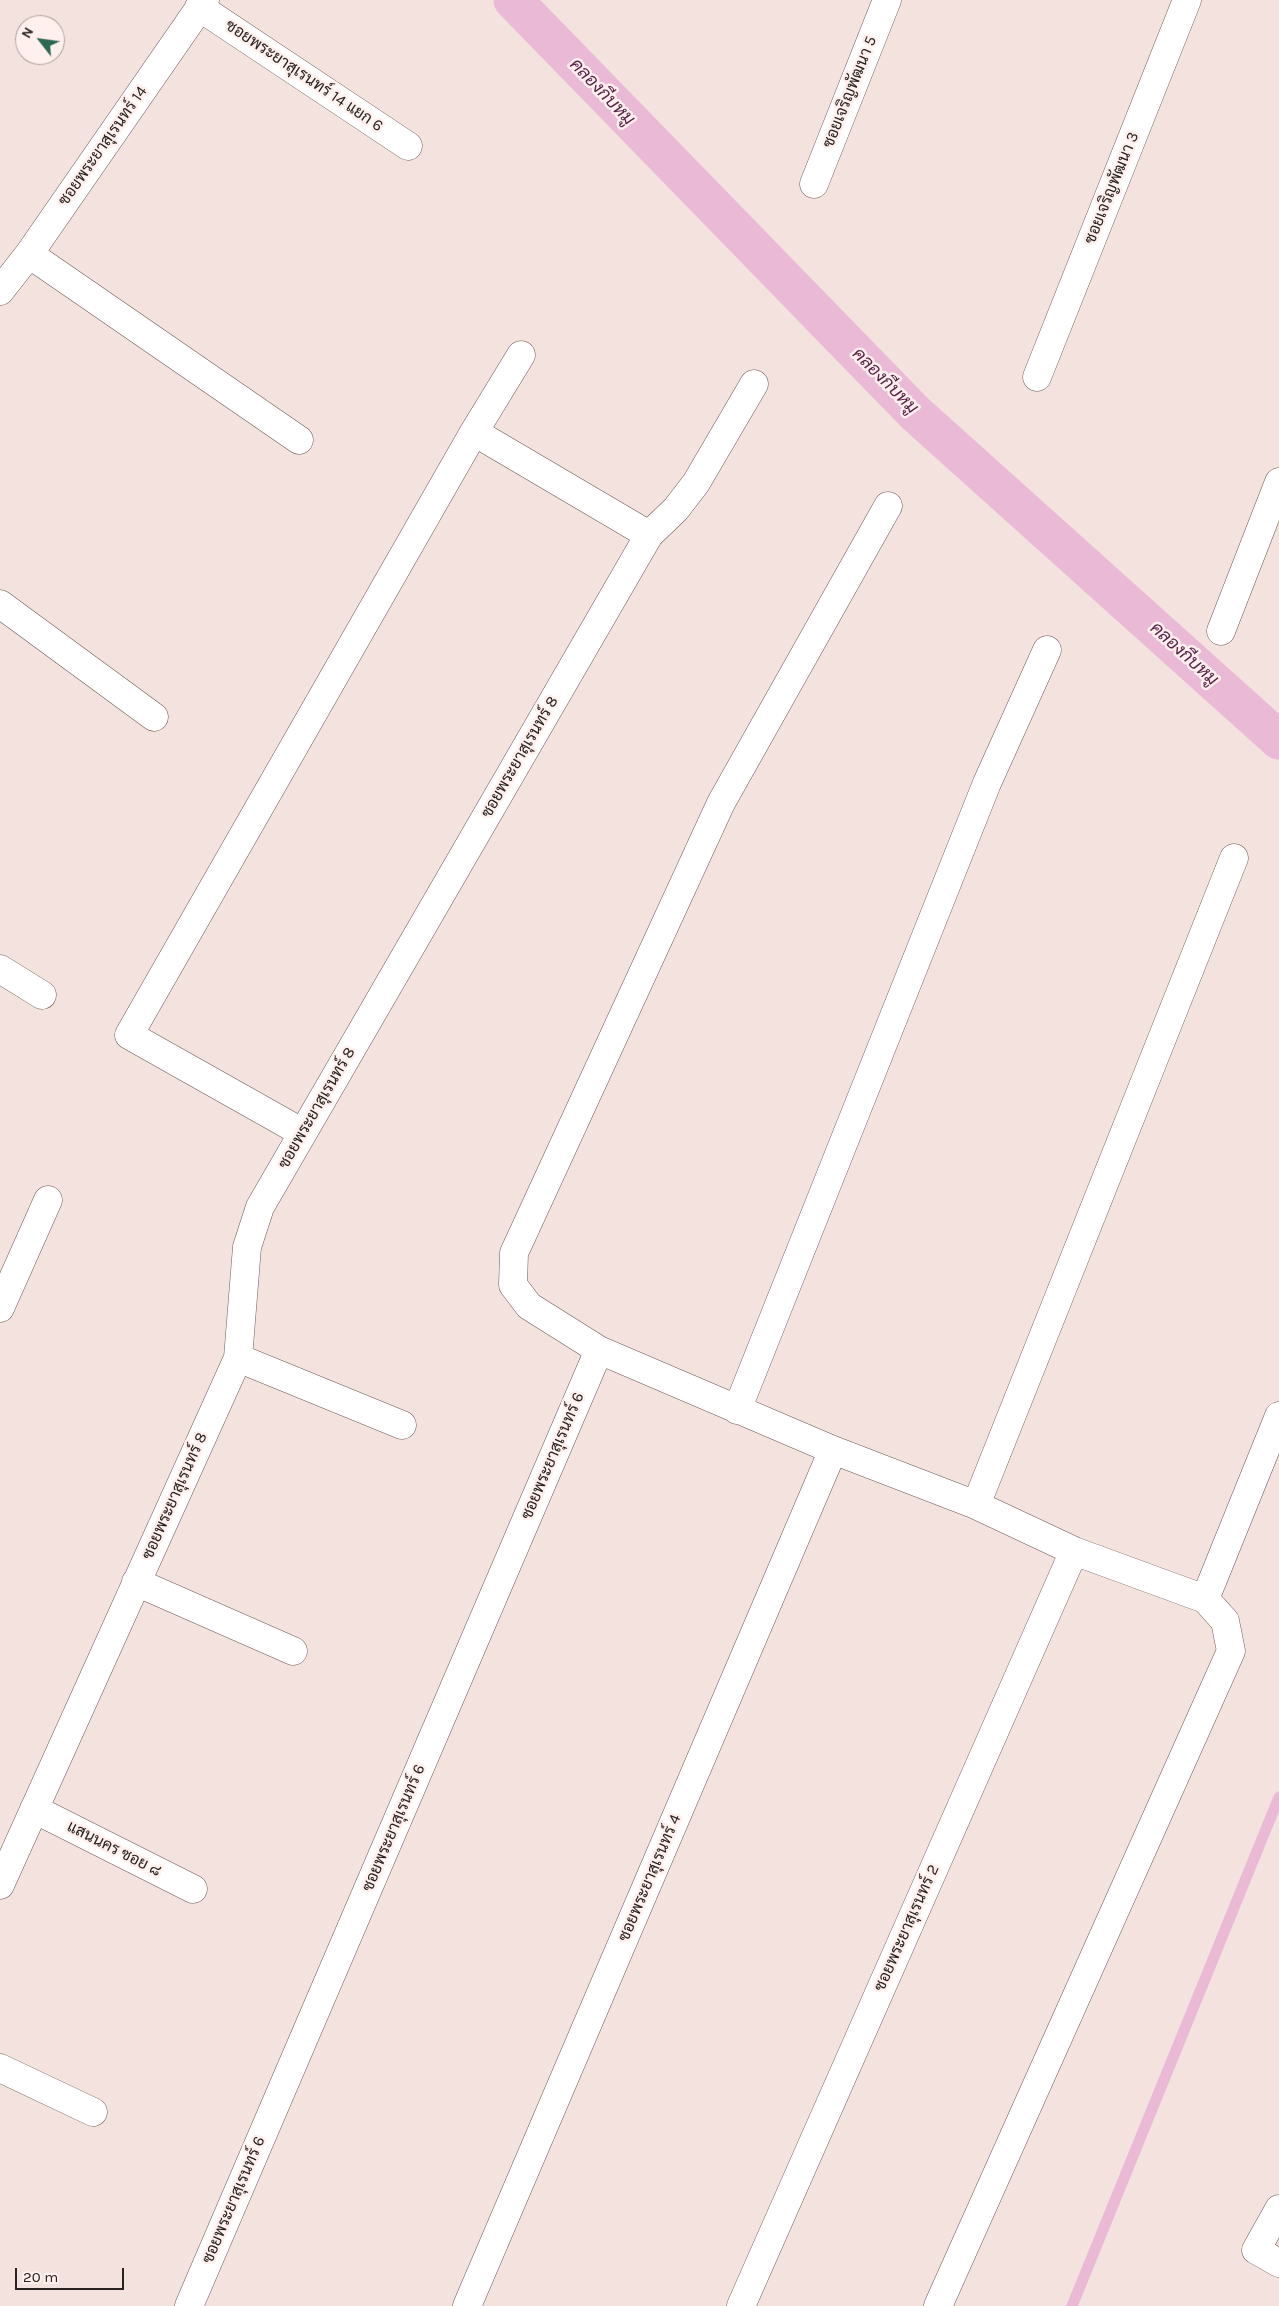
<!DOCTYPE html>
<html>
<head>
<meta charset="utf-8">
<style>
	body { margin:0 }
	#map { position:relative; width:1279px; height:2306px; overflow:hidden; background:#f4e2de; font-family:Karla,sans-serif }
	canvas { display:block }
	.north { position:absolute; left:15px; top:15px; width:50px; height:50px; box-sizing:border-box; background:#fff0ed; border:1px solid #a99e9b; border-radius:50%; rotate:300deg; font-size:14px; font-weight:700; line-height:20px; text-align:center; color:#282220 }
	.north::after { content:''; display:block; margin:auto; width:18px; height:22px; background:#2c6954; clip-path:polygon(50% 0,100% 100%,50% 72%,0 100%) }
	.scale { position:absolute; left:15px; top:2268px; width:109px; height:22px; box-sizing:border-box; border:2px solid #282220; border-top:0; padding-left:6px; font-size:15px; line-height:18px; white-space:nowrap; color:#282220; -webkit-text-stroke:4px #fff0ed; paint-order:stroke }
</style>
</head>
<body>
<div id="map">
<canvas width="1279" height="2306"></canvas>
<div class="north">N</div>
<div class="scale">20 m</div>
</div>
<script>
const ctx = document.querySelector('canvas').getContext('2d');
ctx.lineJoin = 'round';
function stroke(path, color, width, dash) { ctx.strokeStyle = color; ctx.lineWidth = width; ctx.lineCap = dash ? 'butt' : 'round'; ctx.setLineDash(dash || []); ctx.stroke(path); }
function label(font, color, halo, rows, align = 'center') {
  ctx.font = font + ' Karla,Sarabun,sans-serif'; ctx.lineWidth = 5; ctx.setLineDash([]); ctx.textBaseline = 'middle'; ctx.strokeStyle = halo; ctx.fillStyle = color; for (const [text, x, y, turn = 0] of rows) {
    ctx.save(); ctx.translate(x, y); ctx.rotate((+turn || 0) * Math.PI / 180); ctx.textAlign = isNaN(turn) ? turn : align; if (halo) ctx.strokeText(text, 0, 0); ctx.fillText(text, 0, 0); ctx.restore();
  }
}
stroke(new Path2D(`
	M1072,2306L1279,1797`), '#e9b9d6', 11);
stroke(new Path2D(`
	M513,0L915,413L1279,740`), '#e9b9d6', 39);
const street = new Path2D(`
	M199,7L408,146
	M814,184L887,0
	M29,254L299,440
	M0,291L29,254L205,0
	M1037,377L1187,0
	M474,432L649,535
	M888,506L721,803L514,1253L513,1285L529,1306L599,1350L833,1450L976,1505L1074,1551L1205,1599L1225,1621L1231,1651L938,2306
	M0,604L154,717
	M1221,631L1279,482
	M0,969L42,995
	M303,1133L129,1035L474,432L521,355
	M0,1308L48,1200
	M238,1358L402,1425
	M737,1410L987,783L1047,650
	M976,1505L1234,858
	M136,1582L293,1651
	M1205,1599L1279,1416
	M34,1809L193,1889
	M0,1885L238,1358L247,1247L260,1207L649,535L676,509L696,483L754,384
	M0,2068L93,2112
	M1279,2209L1256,2250L1279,2263
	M189,2306L599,1350
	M467,2306L833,1450
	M741,2306L1074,1551`);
stroke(street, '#6a5b57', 29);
stroke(street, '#fff', 28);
label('16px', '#282220', '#fff0ed', [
	["ซอยพระยาสุเรนทร์ 14 แยก 6",304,76,34],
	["ซอยเจริญพัฒนา 5",850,92,-68],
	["ซอยพระยาสุเรนทร์ 14",103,146,-55],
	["ซอยเจริญพัฒนา 3",1112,188,-68],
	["ซอยพระยาสุเรนทร์ 8",520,757,-60],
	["ซอยพระยาสุเรนทร์ 8",317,1108,-60],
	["ซอยพระยาสุเรนทร์ 6",553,1456,-67],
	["ซอยพระยาสุเรนทร์ 8",175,1496,-66],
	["ซอยพระยาสุเรนทร์ 6",394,1828,-67],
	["แสนนคร ซอย ๘",114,1849,27],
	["ซอยพระยาสุเรนทร์ 4",650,1878,-67],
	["ซอยพระยาสุเรนทร์ 2",907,1928,-66],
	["ซอยพระยาสุเรนทร์ 6",234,2200,-67]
]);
label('italic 18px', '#571f45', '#fff0ed', [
	["คลองกีบหมู",602,92,46],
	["คลองกีบหมู",885,381,45],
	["คลองกีบหมู",1184,654,42]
]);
</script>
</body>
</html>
